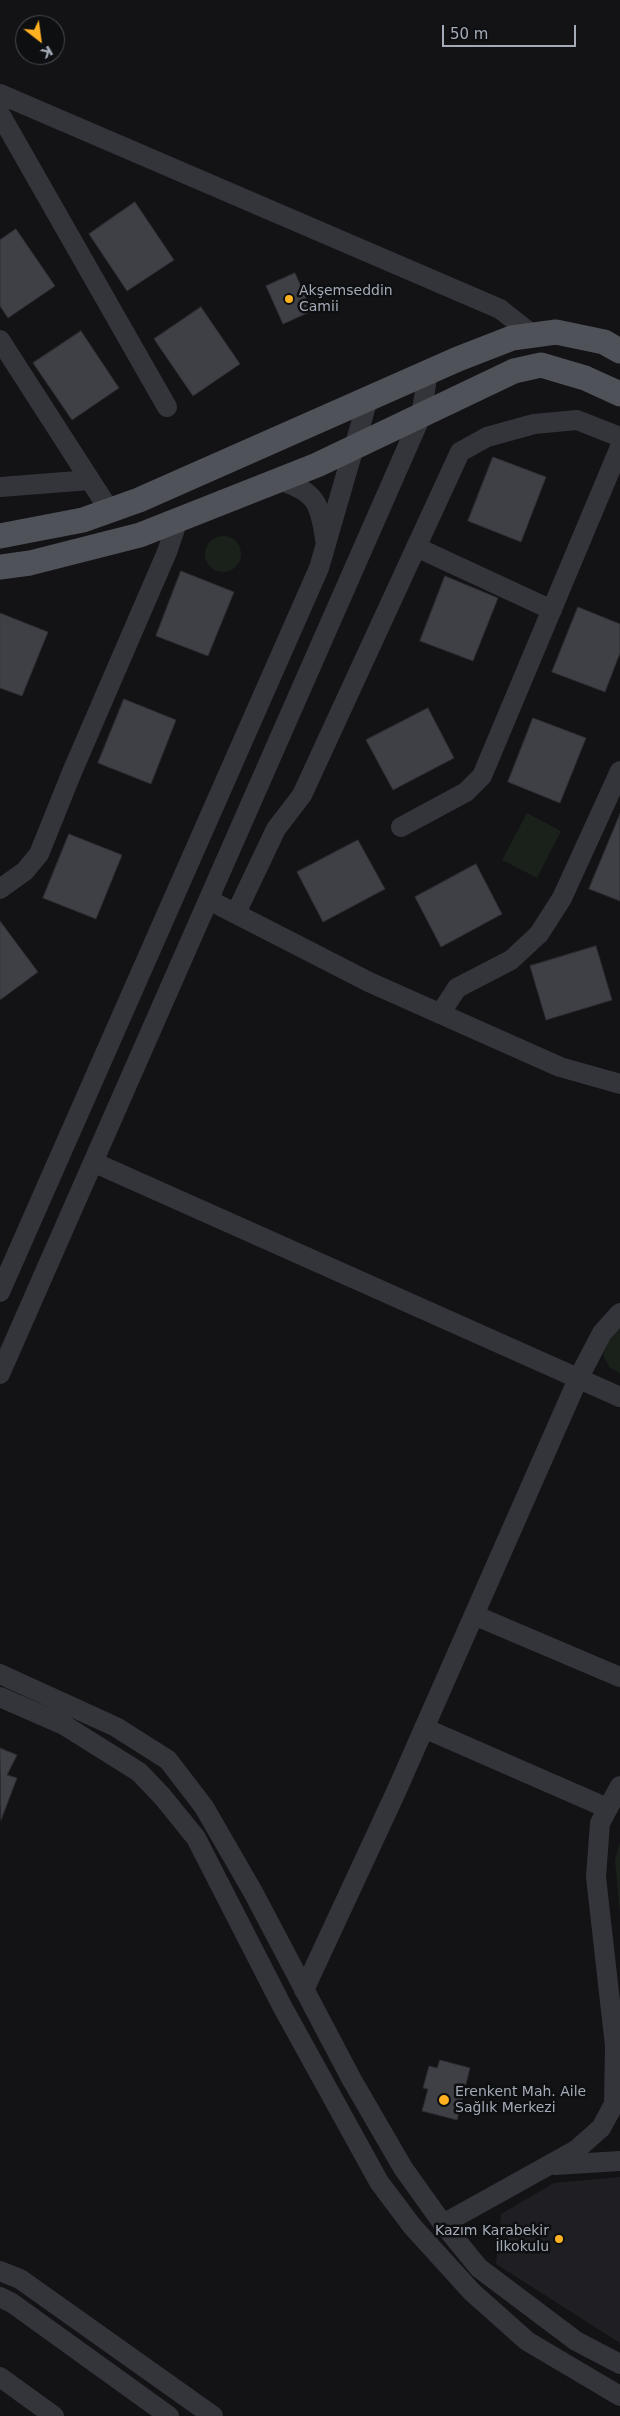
<!DOCTYPE html>
<html>
<head>
<meta charset="utf-8">
<style>
	body { margin:0 }
	#map { position:relative; width:620px; height:2416px; overflow:hidden; background:#131316; font-family:"DejaVu Sans",sans-serif }
	canvas { display:block }
	.north { position:absolute; left:15px; top:15px; width:50px; height:50px; box-sizing:border-box; background:#0e0f11; border:1px solid #4a4d53; border-radius:50%; rotate:150deg; font-size:14px; font-weight:700; line-height:20px; text-align:center; color:#a4aab7 }
	.north::after { content:''; display:block; margin:auto; width:18px; height:22px; background:#ffb122; clip-path:polygon(50% 0,100% 100%,50% 72%,0 100%) }
	.scale { position:absolute; left:442px; top:25px; width:134px; height:22px; box-sizing:border-box; border:2px solid #a4aab7; border-top:0; padding-left:6px; font-size:15px; line-height:18px; white-space:nowrap; color:#a4aab7; -webkit-text-stroke:4px #0e0f11; paint-order:stroke }
</style>
</head>
<body>
<div id="map">
<canvas width="620" height="2416"></canvas>
<div class="north">K</div>
<div class="scale">50 m</div>
</div>
<script>
const ctx = document.querySelector('canvas').getContext('2d');
ctx.lineJoin = 'round';
function fillPath(path, color) { ctx.fillStyle = color; ctx.fill(path, 'evenodd'); }
function stroke(path, color, width, dash) { ctx.strokeStyle = color; ctx.lineWidth = width; ctx.lineCap = dash ? 'butt' : 'round'; ctx.setLineDash(dash || []); ctx.stroke(path); }
function label(font, color, halo, rows, align = 'center') {
  ctx.font = font + ' "DejaVu Sans",sans-serif'; ctx.lineWidth = 5; ctx.setLineDash([]); ctx.textBaseline = 'middle'; ctx.strokeStyle = halo; ctx.fillStyle = color; for (const [text, x, y, turn = 0] of rows) {
    ctx.save(); ctx.translate(x, y); ctx.rotate((+turn || 0) * Math.PI / 180); ctx.textAlign = isNaN(turn) ? turn : align; if (halo) ctx.strokeText(text, 0, 0); ctx.fillText(text, 0, 0); ctx.restore();
  }
}
fillPath(new Path2D(`
	M620,2177V2343L496,2264L501,2214L554,2183Z`), '#1f1f23');
fillPath(new Path2D(`
	M205 554a18 18 0 1 1 36 0a18 18 0 1 1-36 0Z
	M527,813L561,831L537,878L502,860Z
	M620,1326V1373L610,1368L603,1355L610,1337Z
	M620,1842V1914L615,1860Z`), '#19211a');
const building = new Path2D(`
	M135,202L174,260L127,291L89,234Z
	M16,229L55,286L8,318L0,306V240Z
	M295,273L312,311L283,324L266,286Z
	M201,307L240,364L193,396L154,339Z
	M81,331L119,388L72,420L33,363Z
	M493,457L546,477L521,542L468,521Z
	M181,571L234,592L208,656L156,636Z
	M445,576L498,598L473,661L420,641Z
	M578,607L620,624V653L605,692L552,672Z
	M0,613L48,632L22,696L0,688Z
	M124,699L176,720L151,784L98,763Z
	M428,708L454,758L393,790L366,740Z
	M533,718L586,738L560,803L508,782Z
	M620,814V901L589,889Z
	M69,834L122,855L96,919L43,898Z
	M358,840L385,889L323,922L297,872Z
	M476,864L502,914L441,947L415,897Z
	M0,921L38,972L0,1000Z
	M596,946L612,1000L546,1020L530,966Z
	M0,1748L17,1755L7,1775L17,1778L1,1820Z
	M440,2060L470,2068L457,2120L422,2111L428,2089L423,2088L429,2066L437,2068Z`);
fillPath(building, '#3f4046');
stroke(building, '#2d2d32', 1);
stroke(new Path2D(`
	M0,94L500,309L533,335
	M0,114L167,407
	M0,340L110,511
	M279,480C316,492 320,503 325,539
	M0,487L90,480
	M416,547L552,610
	M401,827L466,792L482,776L620,447
	M0,889L25,871L39,854L72,772L167,552L178,520
	M209,900L369,982L560,1067L620,1084
	M236,913L276,829L302,795L460,452L487,437L534,424L577,420L620,437
	M440,1014L457,988L511,960L539,934L562,898L620,771
	M93,1162L620,1397
	M0,1292L319,568L368,399
	M0,1374L421,416L428,372
	M474,1615L620,1677
	M0,1674L116,1727L168,1760L204,1807L253,1892L352,2080L403,2168L443,2224L479,2268L576,2341L620,2364
	M0,1697L64,1725L139,1772L162,1796L196,1838L282,2006L379,2182L412,2226L472,2292L527,2341L620,2396
	M424,1728L607,1808
	M304,1990L396,1792L578,1379L602,1333L620,1313
	M555,2165L620,2161
	M443,2224L576,2150L601,2128L614,2104L615,2046L596,1877L600,1823L620,1786
	M0,2271L20,2279L213,2416
	M0,2297L12,2303L169,2416
	M0,2377L54,2416`), '#34353b', 20);
stroke(new Path2D(`
	M0,536L83,520L139,500L458,359L512,338L556,332L604,342L620,351
	M0,567L30,563L140,535L317,465L514,371L541,365L585,378L620,394`), '#50525a', 25);
for (const [x, y, r, color] of [
	[289,299,5,"#ffb122"],
	[444,2100,6,"#ffb122"],
	[559,2239,5,"#ffb122"]
]) { const dot = new Path2D(); dot.arc(x, y, r, 0, 2 * Math.PI); ctx.fillStyle = color; ctx.fill(dot); stroke(dot, '#0e0f11', 2); }
label('14px', '#a4aab7', '#0e0f11', [
	["Akşemseddin",299,291],
	["Camii",299,307],
	["Erenkent Mah. Aile",455,2092],
	["Sağlık Merkezi",455,2108],
	["Kazım Karabekir",549,2231,"right"],
	["İlkokulu",549,2247,"right"]
], 'left');
</script>
</body>
</html>
